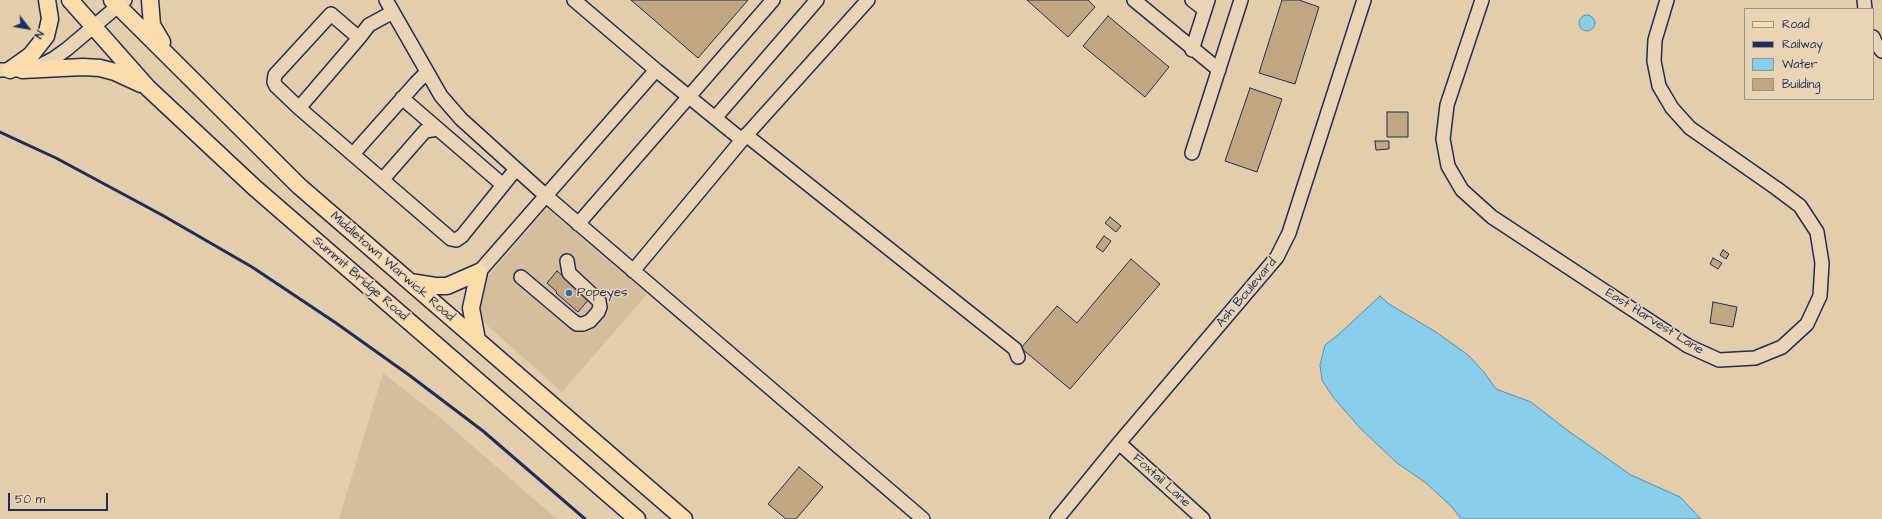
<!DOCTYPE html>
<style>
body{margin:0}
#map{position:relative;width:1882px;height:519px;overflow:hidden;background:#e4cdaa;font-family:"Architects Daughter",sans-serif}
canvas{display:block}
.legend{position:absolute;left:1744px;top:8px;width:130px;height:92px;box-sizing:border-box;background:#e9d5b3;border:1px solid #979391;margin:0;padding:5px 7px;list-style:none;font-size:12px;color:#1b2f5e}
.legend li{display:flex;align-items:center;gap:8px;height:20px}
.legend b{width:20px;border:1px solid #979391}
.north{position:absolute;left:8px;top:8px;width:40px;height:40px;-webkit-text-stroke:3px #e9d5b3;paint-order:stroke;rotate:121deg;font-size:11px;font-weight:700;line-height:16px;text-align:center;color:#1b2f5e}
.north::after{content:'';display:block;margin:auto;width:14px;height:18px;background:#1b2f5e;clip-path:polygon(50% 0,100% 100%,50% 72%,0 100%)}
.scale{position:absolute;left:8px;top:493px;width:100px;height:18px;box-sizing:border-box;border:2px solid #1b2f5e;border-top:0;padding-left:5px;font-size:12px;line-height:14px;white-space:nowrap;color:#1b2f5e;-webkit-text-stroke:3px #e9d5b3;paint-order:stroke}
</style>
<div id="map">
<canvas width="1882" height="519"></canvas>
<ul class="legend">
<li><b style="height:5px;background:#fddcac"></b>Road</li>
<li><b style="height:5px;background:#1b2f5e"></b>Railway</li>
<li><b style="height:11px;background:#88cdea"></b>Water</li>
<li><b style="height:11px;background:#c2a581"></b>Building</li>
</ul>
<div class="north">N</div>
<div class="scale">50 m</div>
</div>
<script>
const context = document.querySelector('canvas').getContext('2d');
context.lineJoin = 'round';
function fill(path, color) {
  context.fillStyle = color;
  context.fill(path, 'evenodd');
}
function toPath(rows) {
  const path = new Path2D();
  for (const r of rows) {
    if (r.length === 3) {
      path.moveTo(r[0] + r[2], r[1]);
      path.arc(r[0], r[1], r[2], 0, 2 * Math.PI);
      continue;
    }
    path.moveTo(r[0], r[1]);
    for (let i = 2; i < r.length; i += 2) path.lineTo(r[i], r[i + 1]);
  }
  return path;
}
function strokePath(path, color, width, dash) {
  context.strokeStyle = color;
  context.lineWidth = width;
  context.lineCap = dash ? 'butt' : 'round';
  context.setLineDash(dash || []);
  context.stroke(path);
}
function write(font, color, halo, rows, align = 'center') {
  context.font = font + ' "Architects Daughter",sans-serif';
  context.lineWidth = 3;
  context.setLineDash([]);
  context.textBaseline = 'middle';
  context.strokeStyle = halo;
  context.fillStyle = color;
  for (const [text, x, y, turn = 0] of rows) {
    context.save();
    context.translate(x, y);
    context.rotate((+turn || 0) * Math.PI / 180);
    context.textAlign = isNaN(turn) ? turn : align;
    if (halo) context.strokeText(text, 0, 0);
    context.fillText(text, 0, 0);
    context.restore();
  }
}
fill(toPath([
 [545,210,550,211,647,294,562,392,489,327,484,322,479,311,485,280],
 [383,373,439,417,557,519,339,519]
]), '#d6be9d');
const water = toPath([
 [1587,23,8],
 [1380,296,1389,304,1436,332,1468,355,1484,372,1496,389,1531,402,1567,430,1631,475,1680,497,1701,519,1461,519,1452,507,1426,483,1397,463,1360,428,1333,397,1322,380,1320,365,1325,345,1338,335,1380,296]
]);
fill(water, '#88cdea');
strokePath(water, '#5c8eb2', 1);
const building = toPath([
 [631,0,748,0,698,58,631,0],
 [1027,0,1088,0,1095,7,1068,37,1027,0],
 [1282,0,1299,0,1319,7,1295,84,1259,73,1282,0],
 [1108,16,1169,67,1145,97,1083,46,1108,16],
 [1250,88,1282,99,1257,172,1225,161,1250,88],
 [1387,112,1408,112,1408,137,1387,137,1387,112],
 [1375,141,1389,141,1389,149,1376,150,1375,141],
 [1110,217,1121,226,1116,232,1105,223,1110,217],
 [1104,236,1111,241,1103,252,1096,247,1104,236],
 [1723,250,1729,254,1726,259,1720,255,1723,250],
 [1713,258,1722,263,1718,269,1710,264,1713,258],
 [1131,259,1160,284,1070,389,1021,348,1057,306,1077,323,1131,259],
 [557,271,564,277,565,275,589,299,578,312,556,293,557,292,547,283,557,271],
 [1713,302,1737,307,1733,327,1710,323,1713,302],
 [799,467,823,487,796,519,786,519,768,504,799,467]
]);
fill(building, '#c2a581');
strokePath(building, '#1b2f5e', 1);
const minor = toPath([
 [386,0,441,96,461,119,545,195,923,519],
 [1134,0,1219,70],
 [1192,0,1205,10],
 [1482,0,1447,105,1443,139,1448,166,1462,190,1492,217,1688,346,1719,360,1755,358,1782,347,1807,324,1820,296,1822,263,1817,232,1800,206,1776,188,1690,128,1672,108,1659,86,1654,61,1655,40,1667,0],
 [1864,0,1865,9],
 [1873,37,1875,42,1882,51],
 [359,38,331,14,275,75,274,82,276,86,299,108,359,38,369,25,393,12],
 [1192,50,1208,0],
 [0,70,22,70,39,66,53,59,67,49,125,0],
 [402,98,503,185],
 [299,108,451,239,456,240,462,236,516,169],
 [715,118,817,0],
 [746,135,1015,349,1018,357],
 [742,140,868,0],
 [1192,153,1241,0],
 [353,154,416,83,427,72],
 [383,179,425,131,438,129],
 [578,224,773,0],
 [633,271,742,140,656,70],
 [479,272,656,70,574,0],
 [521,277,573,321,577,324,583,324,590,321,598,312,600,307,599,301,569,273,567,261],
 [1119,443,1203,519],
 [1057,519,1119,443,1277,257,1289,233,1364,0]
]);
const major = toPath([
 [70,0,148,88,255,188,637,519],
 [112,0,299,186,684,519],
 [150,0,152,25,162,42],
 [10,70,31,55,46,36,50,19,47,0],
 [22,70,83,67,100,68,115,72,141,84],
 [410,282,435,286,447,286,479,272],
 [477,340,471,308,479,272]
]);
strokePath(minor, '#1b2f5e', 16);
strokePath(major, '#1b2f5e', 19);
strokePath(minor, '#e9d5b3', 13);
strokePath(major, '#fddcac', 16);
strokePath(toPath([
 [0,132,56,158,162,215,252,267,336,323,409,375,483,431,585,519]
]), '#1b2f5e', 3);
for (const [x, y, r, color] of [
 [569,293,4,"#1f6fb2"]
]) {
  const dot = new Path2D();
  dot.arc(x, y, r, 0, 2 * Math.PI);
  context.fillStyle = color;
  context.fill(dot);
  strokePath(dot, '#e9d5b3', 1.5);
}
write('13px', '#1b2f5e', '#e9d5b3', [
 ["Middletown Warwick Road",392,267,41],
 ["Summit Bridge Road",360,279,41],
 ["Ash Boulevard",1247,293,-50],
 ["East Harvest Lane",1654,322,32],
 ["Foxtail Lane",1161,481,42]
]);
write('13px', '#1b2f5e', '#e9d5b3', [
 ["Popeyes",577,293]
], 'left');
</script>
